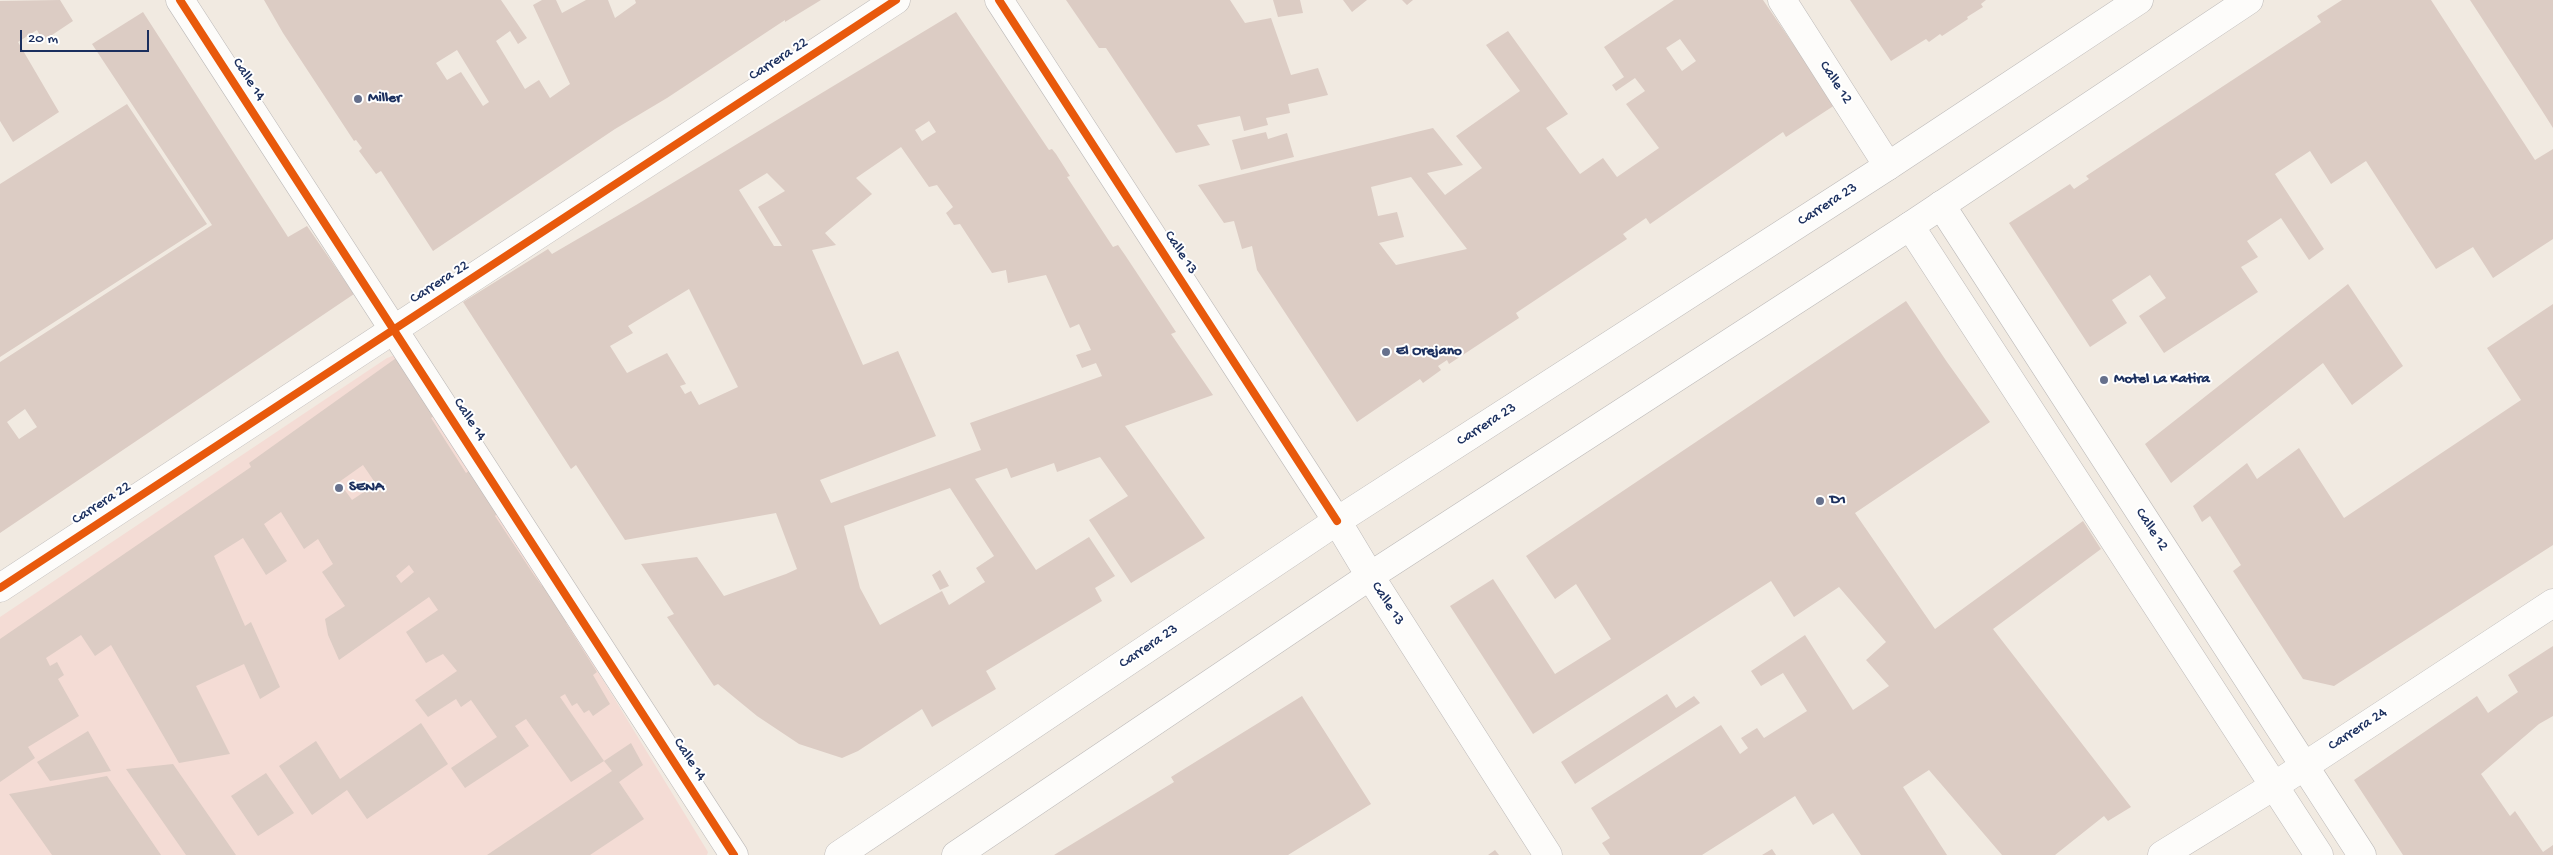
<!DOCTYPE html>
<style>
body{margin:0}
#map{position:relative;width:2553px;height:855px;overflow:hidden;background:#f1eae1;font-family:"Gochi Hand",sans-serif}
canvas{display:block}
.scale{position:absolute;left:20px;top:30px;width:129px;height:22px;box-sizing:border-box;border:2px solid #1b2f5e;border-top:0;padding-left:6px;font-size:15px;line-height:18px;white-space:nowrap;color:#1b2f5e;-webkit-text-stroke:4px #fff;paint-order:stroke}
</style>
<div id="map">
<canvas width="2553" height="855"></canvas>
<div class="scale">20 m</div>
</div>
<script>
const context = document.querySelector('canvas').getContext('2d');
context.lineJoin = 'round';
function fill(path, color) {
  context.fillStyle = color;
  context.fill(path, 'evenodd');
}
function toPath(rows) {
  const path = new Path2D();
  for (const r of rows) {
    path.moveTo(r[0], r[1]);
    for (let i = 2; i < r.length; i += 2) path.lineTo(r[i], r[i + 1]);
  }
  return path;
}
function strokePath(path, color, width, dash) {
  context.strokeStyle = color;
  context.lineWidth = width;
  context.lineCap = dash ? 'butt' : 'round';
  context.setLineDash(dash || []);
  context.stroke(path);
}
function write(font, color, halo, rows, align = 'center') {
  context.font = font + ' "Gochi Hand",sans-serif';
  context.lineWidth = 4;
  context.setLineDash([]);
  context.textBaseline = 'middle';
  context.strokeStyle = halo;
  context.fillStyle = color;
  for (const [text, x, y, turn = 0] of rows) {
    context.save();
    context.translate(x, y);
    context.rotate((+turn || 0) * Math.PI / 180);
    context.textAlign = isNaN(turn) ? turn : align;
    if (halo) context.strokeText(text, 0, 0);
    context.fillText(text, 0, 0);
    context.restore();
  }
}
fill(toPath([
 [403,352,708,852,707,855,0,855,0,617,387,358]
]), '#f4dcd5');
fill(toPath([
 [60,0,73,21,43,41,37,30,18,42,59,112,13,142,0,121,0,1],
 [264,0,501,0,527,38,518,44,510,31,496,41,525,89,539,80,550,98,570,84,533,5,542,0,556,0,562,13,586,0,608,0,615,18,636,3,635,0,821,0,785,22,785,20,667,98,615,129,433,251,381,171,376,174,359,151,362,148,356,140,354,141,283,33],
 [457,50,489,102,483,106,461,72,447,80,436,63],
 [1066,0,1230,0,1245,23,1271,18,1291,75,1318,68,1328,95,1288,104,1290,113,1266,118,1268,125,1244,131,1240,116,1197,125,1210,145,1176,153,1106,48,1099,48],
 [1273,0,1300,0,1303,13,1278,17],
 [1343,0,1367,0,1352,12],
 [1402,0,1413,0,1407,5],
 [1674,0,1763,0,1835,105,1786,137,1783,132,1650,224,1646,218,1623,234,1627,239,1516,313,1519,318,1449,364,1447,360,1438,366,1441,370,1423,383,1420,379,1357,422,1257,270,1252,246,1242,249,1234,221,1224,223,1198,185,1433,128,1463,165,1427,173,1445,195,1482,168,1456,136,1520,91,1486,45,1508,31,1568,114,1546,128,1580,174,1603,158,1617,177,1659,148,1626,104,1645,91,1635,78,1616,91,1612,85,1624,77,1604,47],
 [1680,39,1696,61,1682,71,1666,48],
 [1411,177,1467,249,1396,265,1379,243,1404,237,1397,212,1378,216,1371,187],
 [1850,0,1986,0,1981,4,1983,7,1967,17,1968,19,1942,36,1940,34,1929,42,1926,39,1891,61],
 [2342,0,2431,0,2535,160,2553,149,2553,239,2493,278,2473,247,2436,269,2366,161,2331,184,2310,151,2275,174,2324,249,2309,260,2281,218,2247,241,2258,257,2241,267,2258,292,2164,353,2139,316,2166,298,2150,275,2112,300,2127,323,2090,347,2009,223,2070,184,2074,189,2089,179,2086,176,2321,22,2317,16],
 [2470,0,2553,0,2553,128,2541,109],
 [143,12,288,237,307,226,354,294,0,533,0,362,212,225,92,44],
 [25,409,37,427,19,439,7,422],
 [956,12,1049,150,1052,149,1056,154,1070,176,1067,177,1113,247,1118,245,1125,255,1176,332,1171,334,1213,395,1125,426,1205,538,1131,583,1089,520,1128,496,1100,457,1057,472,1054,463,1011,478,1007,468,975,479,1036,570,1089,537,1115,576,1095,588,1102,601,986,671,996,689,932,727,922,709,858,751,842,758,799,744,757,716,718,684,714,686,667,617,674,614,641,564,697,557,724,596,786,574,797,569,776,513,625,540,576,465,571,469,463,302,548,249,552,254,636,205],
 [929,121,936,132,922,141,915,130],
 [901,147,929,187,937,185,953,207,946,213,954,225,960,224,992,273,1006,270,1008,283,1046,275,1070,328,1079,324,1091,350,1076,355,1082,368,1096,363,1102,376,970,423,981,450,831,503,820,480,936,436,898,351,863,365,812,250,836,245,825,233,872,194,856,178],
 [767,173,785,191,758,207,782,246,774,246,739,190],
 [689,289,738,387,699,405,691,391,685,394,680,386,686,384,667,353,627,373,610,346,633,333,628,326],
 [950,488,994,556,976,568,985,582,949,605,942,591,880,625,860,588,844,526],
 [127,104,207,224,0,357,0,184],
 [1266,132,1268,139,1287,133,1294,157,1241,170,1232,140],
 [2348,284,2403,366,2352,405,2323,363,2171,483,2145,444],
 [1906,301,1947,362,1990,422,1855,513,1935,629,2083,521,2101,549,1993,629,2131,807,2108,821,2104,816,2055,855,2002,855,1929,770,1903,787,1947,855,1861,855,1833,813,1813,825,1795,796,1702,855,1610,855,1602,843,1610,838,1591,808,1721,725,1740,754,1748,748,1741,738,1757,728,1764,738,1807,711,1783,673,1761,686,1751,671,1805,635,1853,710,1889,686,1866,660,1886,642,1839,587,1794,617,1771,581,1533,734,1450,606,1493,579,1555,674,1611,639,1576,584,1555,599,1526,556],
 [2553,304,2553,545,2334,686,2303,679,2233,571,2241,565,2210,516,2202,522,2193,506,2247,463,2257,479,2299,448,2344,518,2521,400,2487,348],
 [399,356,435,415,431,418,466,473,470,470,499,512,495,516,534,575,542,586,547,583,571,620,566,623,597,672,593,675,610,704,593,716,589,710,584,713,577,703,572,706,565,694,560,697,604,761,631,743,643,765,619,782,644,819,590,855,487,855,612,771,604,761,571,782,526,719,515,726,529,746,465,788,451,768,497,737,471,700,461,707,456,699,428,717,415,700,457,671,443,654,426,663,406,632,438,610,429,597,339,660,328,635,325,619,345,606,322,572,333,564,318,539,304,549,281,512,264,524,287,561,266,575,243,538,214,556,245,626,251,622,280,687,260,699,244,664,196,686,230,754,179,763,111,645,95,656,81,635,46,658,50,666,57,662,64,675,58,679,79,716,28,747,35,758,0,782,0,639,251,467,249,463],
 [363,465,376,484,352,500,339,482],
 [409,565,414,572,401,583,396,576],
 [940,570,949,586,940,590,932,575],
 [2553,646,2553,716,2539,724,2481,774,2510,816,2515,811,2543,852,2553,845,2553,855,2403,855,2354,780,2477,696,2488,713,2518,692,2508,675],
 [1667,694,1676,708,1694,696,1700,703,1575,784,1561,762],
 [1302,696,1371,804,1288,855,1054,855,1174,782,1171,777],
 [421,723,448,764,367,819,347,790,312,815,279,766,316,741,340,779],
 [88,731,111,771,50,781,37,762],
 [173,764,236,855,186,855,126,769],
 [266,773,294,813,258,836,231,796],
 [107,776,161,855,52,855,9,794],
 [1772,849,1776,855,1762,855],
 [1495,850,1499,855,1488,855]
]), '#dcccc4');
const minor = toPath([
 [1782,0,1888,166],
 [0,588,896,0],
 [2162,855,2274,786,2553,603]
]);
const tertiary = toPath([
 [180,0,734,855],
 [999,0,1337,521,1370,576,1548,855],
 [1941,205,2362,855],
 [1910,226,2319,855]
]);
const primary = toPath([
 [839,855,1337,521,1888,166,2139,0],
 [956,855,1370,576,1910,226,2249,0]
]);
strokePath(minor, '#bcb9b8', 29);
strokePath(tertiary, '#bcb9b8', 29);
strokePath(primary, '#bcb9b8', 29);
strokePath(minor, '#fdfcfa', 28);
strokePath(tertiary, '#fdfcfa', 28);
strokePath(primary, '#fdfcfa', 28);
strokePath(toPath([
 [180,0,734,855],
 [999,0,1337,521],
 [0,588,896,0]
]), '#e8590c', 8);
for (const [x, y, r, color] of [
 [358,99,5,"#66708c"],
 [1386,352,5,"#66708c"],
 [2104,380,5,"#66708c"],
 [339,488,5,"#66708c"],
 [1820,501,5,"#66708c"]
]) {
  const dot = new Path2D();
  dot.arc(x, y, r, 0, 2 * Math.PI);
  context.fillStyle = color;
  context.fill(dot);
  strokePath(dot, '#fff', 2);
}
write('15px', '#1b2f5e', '#fff', [
 ["Carrera 22",779,60,-33],
 ["Calle 14",248,80,57],
 ["Calle 12",1835,83,57],
 ["Carrera 23",1828,205,-33],
 ["Calle 13",1180,253,57],
 ["Carrera 22",440,283,-33],
 ["Calle 14",469,420,57],
 ["Carrera 23",1487,425,-33],
 ["Carrera 22",102,504,-33],
 ["Calle 12",2151,530,57],
 ["Calle 13",1387,604,57],
 ["Carrera 23",1149,647,-34],
 ["Carrera 24",2358,730,-33],
 ["Calle 14",689,760,57]
]);
write('bold 15px', '#1b2f5e', '#fff', [
 ["Miller",368,99],
 ["El Orejano",1396,352],
 ["Motel La Katira",2114,380],
 ["SENA",349,488],
 ["D1",1830,501]
], 'left');
</script>
